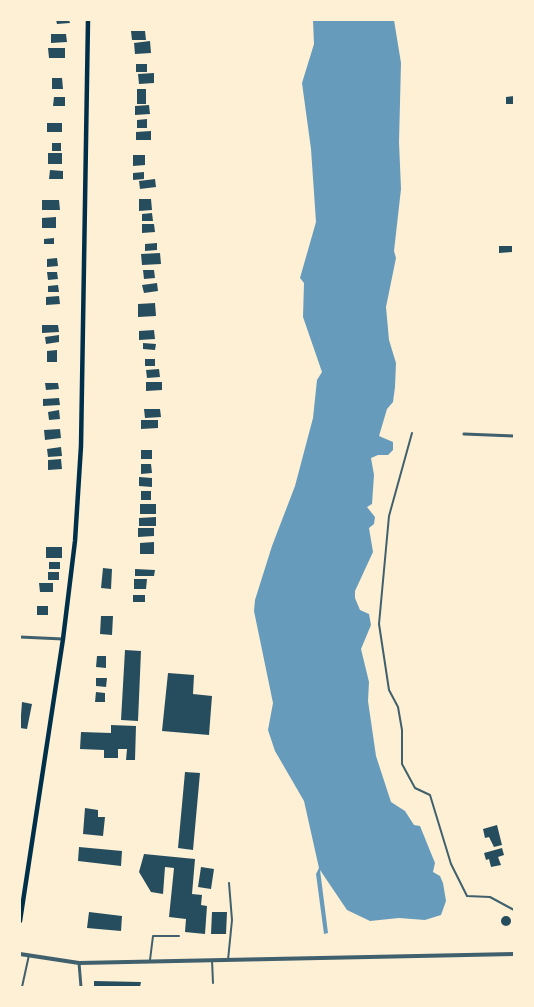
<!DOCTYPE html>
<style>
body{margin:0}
#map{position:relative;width:534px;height:1007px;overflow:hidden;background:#fdf0d5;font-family:Bitter,serif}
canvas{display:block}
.frame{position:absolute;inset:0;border:21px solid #fdf0d5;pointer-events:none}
</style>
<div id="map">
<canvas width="534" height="1007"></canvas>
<div class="frame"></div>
</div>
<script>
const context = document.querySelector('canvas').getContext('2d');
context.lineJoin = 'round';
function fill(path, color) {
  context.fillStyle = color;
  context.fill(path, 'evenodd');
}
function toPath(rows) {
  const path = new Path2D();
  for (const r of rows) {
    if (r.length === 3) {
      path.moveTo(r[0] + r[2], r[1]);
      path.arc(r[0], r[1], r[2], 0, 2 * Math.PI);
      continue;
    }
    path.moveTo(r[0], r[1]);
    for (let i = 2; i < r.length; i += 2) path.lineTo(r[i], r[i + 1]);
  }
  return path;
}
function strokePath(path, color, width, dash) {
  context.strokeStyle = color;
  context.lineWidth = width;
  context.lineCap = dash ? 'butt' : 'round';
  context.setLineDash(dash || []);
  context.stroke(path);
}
fill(toPath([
 [313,20,394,20,401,63,399,142,401,189,394,251,396,258,386,307,389,340,396,363,395,387,393,402,387,409,379,436,393,442,393,450,388,455,378,455,371,458,374,475,372,504,367,507,375,517,374,524,369,528,373,552,355,591,355,598,360,610,369,614,371,625,361,649,369,682,368,701,376,756,391,802,405,811,414,825,420,826,435,863,433,872,440,876,443,883,446,901,441,915,425,920,399,918,370,921,347,910,320,870,328,933,324,934,316,874,319,868,304,801,275,751,268,730,273,703,254,611,255,600,272,546,295,486,313,418,317,380,322,372,303,317,304,283,300,278,316,222,311,149,302,83,314,44]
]), '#669bbc');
fill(toPath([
 [56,20,69,20,70,23,57,24],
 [131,31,145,31,146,40,132,40],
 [51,34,66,34,67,42,51,43],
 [150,41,151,53,135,54,134,43],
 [48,48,65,48,65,58,49,58],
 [136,64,147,64,147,72,136,72],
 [154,73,154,83,139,84,138,74],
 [52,78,62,78,63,89,52,89],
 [137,89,146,89,146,104,137,104],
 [514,96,514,104,506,104,506,97],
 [54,97,65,97,65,106,53,106],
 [149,105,150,114,135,115,135,106],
 [147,119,147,128,137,128,137,120],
 [47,123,62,123,62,132,47,132],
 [151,131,151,140,136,140,136,132],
 [52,143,61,143,61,151,52,151],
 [48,153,62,153,62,164,48,164],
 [133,155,145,155,145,165,133,166],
 [50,170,63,171,63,179,49,179],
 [144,172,144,179,133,180,133,173],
 [155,179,156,187,140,189,139,181],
 [139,199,151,199,152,210,139,211],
 [42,200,59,200,60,210,42,210],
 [152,213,153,221,142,221,142,214],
 [56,217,56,228,42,228,42,218],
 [142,224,154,224,155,232,142,233],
 [54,238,54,244,44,244,44,239],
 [157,243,157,250,145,251,145,244],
 [499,246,512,246,512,252,499,253],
 [160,253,161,264,142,265,141,254],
 [57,258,58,266,47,267,47,259],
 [143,270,154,270,155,278,144,279],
 [47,272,57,272,58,279,48,280],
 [157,283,158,291,144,293,142,285],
 [58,285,59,292,48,292,48,286],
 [59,296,60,304,46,305,46,297],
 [155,303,156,316,138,317,138,304],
 [42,325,58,325,59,332,42,333],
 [154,330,155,339,139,340,139,331],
 [59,335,59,342,46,344,45,337],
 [143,343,156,344,155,350,143,349],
 [57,350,57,362,47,362,47,351],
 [145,359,155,359,155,366,145,366],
 [159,369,160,377,147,378,146,370],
 [146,382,162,382,162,390,146,391],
 [45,383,58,383,59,389,46,390],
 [59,398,60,405,43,406,43,399],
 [144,409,160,409,161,417,145,418],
 [59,410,60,419,49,420,48,412],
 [141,420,158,420,158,428,141,429],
 [60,429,61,438,45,440,44,430],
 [61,447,62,456,48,457,47,449],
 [141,450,152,450,152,459,141,459],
 [61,459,62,469,48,470,48,460],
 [141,464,151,464,152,473,141,474],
 [139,477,152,478,152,487,139,486],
 [141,491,151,491,151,500,141,500],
 [140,504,156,504,156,514,140,514],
 [156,517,156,526,139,526,139,518],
 [138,528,154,528,154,536,138,537],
 [154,542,154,554,140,554,140,543],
 [46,547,62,547,62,558,46,558],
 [49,562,60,562,60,569,49,569],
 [103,568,112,569,111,589,101,588],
 [135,569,155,570,154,576,135,576],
 [48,572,59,572,59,580,48,580],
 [134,579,147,579,146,589,134,589],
 [39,583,53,583,53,592,40,592],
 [133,595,145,595,145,602,133,602],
 [37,606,48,606,48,615,37,615],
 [101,616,113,616,112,635,100,634],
 [125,650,141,651,138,721,121,720],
 [97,656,106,656,106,668,96,667],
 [168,673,194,675,193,694,212,696,209,735,162,731],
 [96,678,107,678,106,687,96,686],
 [96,692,105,693,105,702,95,702],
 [22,702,32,704,27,729,20,728],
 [111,725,136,726,135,760,126,760,127,749,118,749,118,758,104,758,104,750,80,749,81,732,111,733],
 [185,772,200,773,193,850,178,848],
 [85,808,98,810,98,817,105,817,103,836,83,834],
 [497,825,502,845,494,847,489,837,485,838,483,829],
 [79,847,122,851,121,866,78,861],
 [502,848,504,855,498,857,501,865,491,867,489,859,486,860,484,853],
 [144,854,195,859,192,894,202,895,201,905,207,906,205,934,185,932,186,919,169,917,174,868,165,867,163,894,151,892,139,872],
 [201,867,214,869,211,889,198,887],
 [89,912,122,916,121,931,87,928],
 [212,912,227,912,226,934,211,934],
 [506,921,5],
 [94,981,141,982,140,987,94,987]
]), '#264d5e');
strokePath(toPath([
 [412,433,389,516,379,624,389,690,398,707,402,730,402,764,415,788,430,795,451,864,467,896,490,897,514,910],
 [150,960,153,936,179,936],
 [212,960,213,983],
 [228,960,232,920,229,883],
 [22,987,29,955]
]), '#3f606c', 2);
strokePath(toPath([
 [464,434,514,436],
 [20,637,63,639],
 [79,963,81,987]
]), '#3f606c', 3);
strokePath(toPath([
 [20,954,79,963,514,954]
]), '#3f606c', 4);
strokePath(toPath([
 [20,921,63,639,75,541,81,446,88,20]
]), '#003049', 4.5);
</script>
